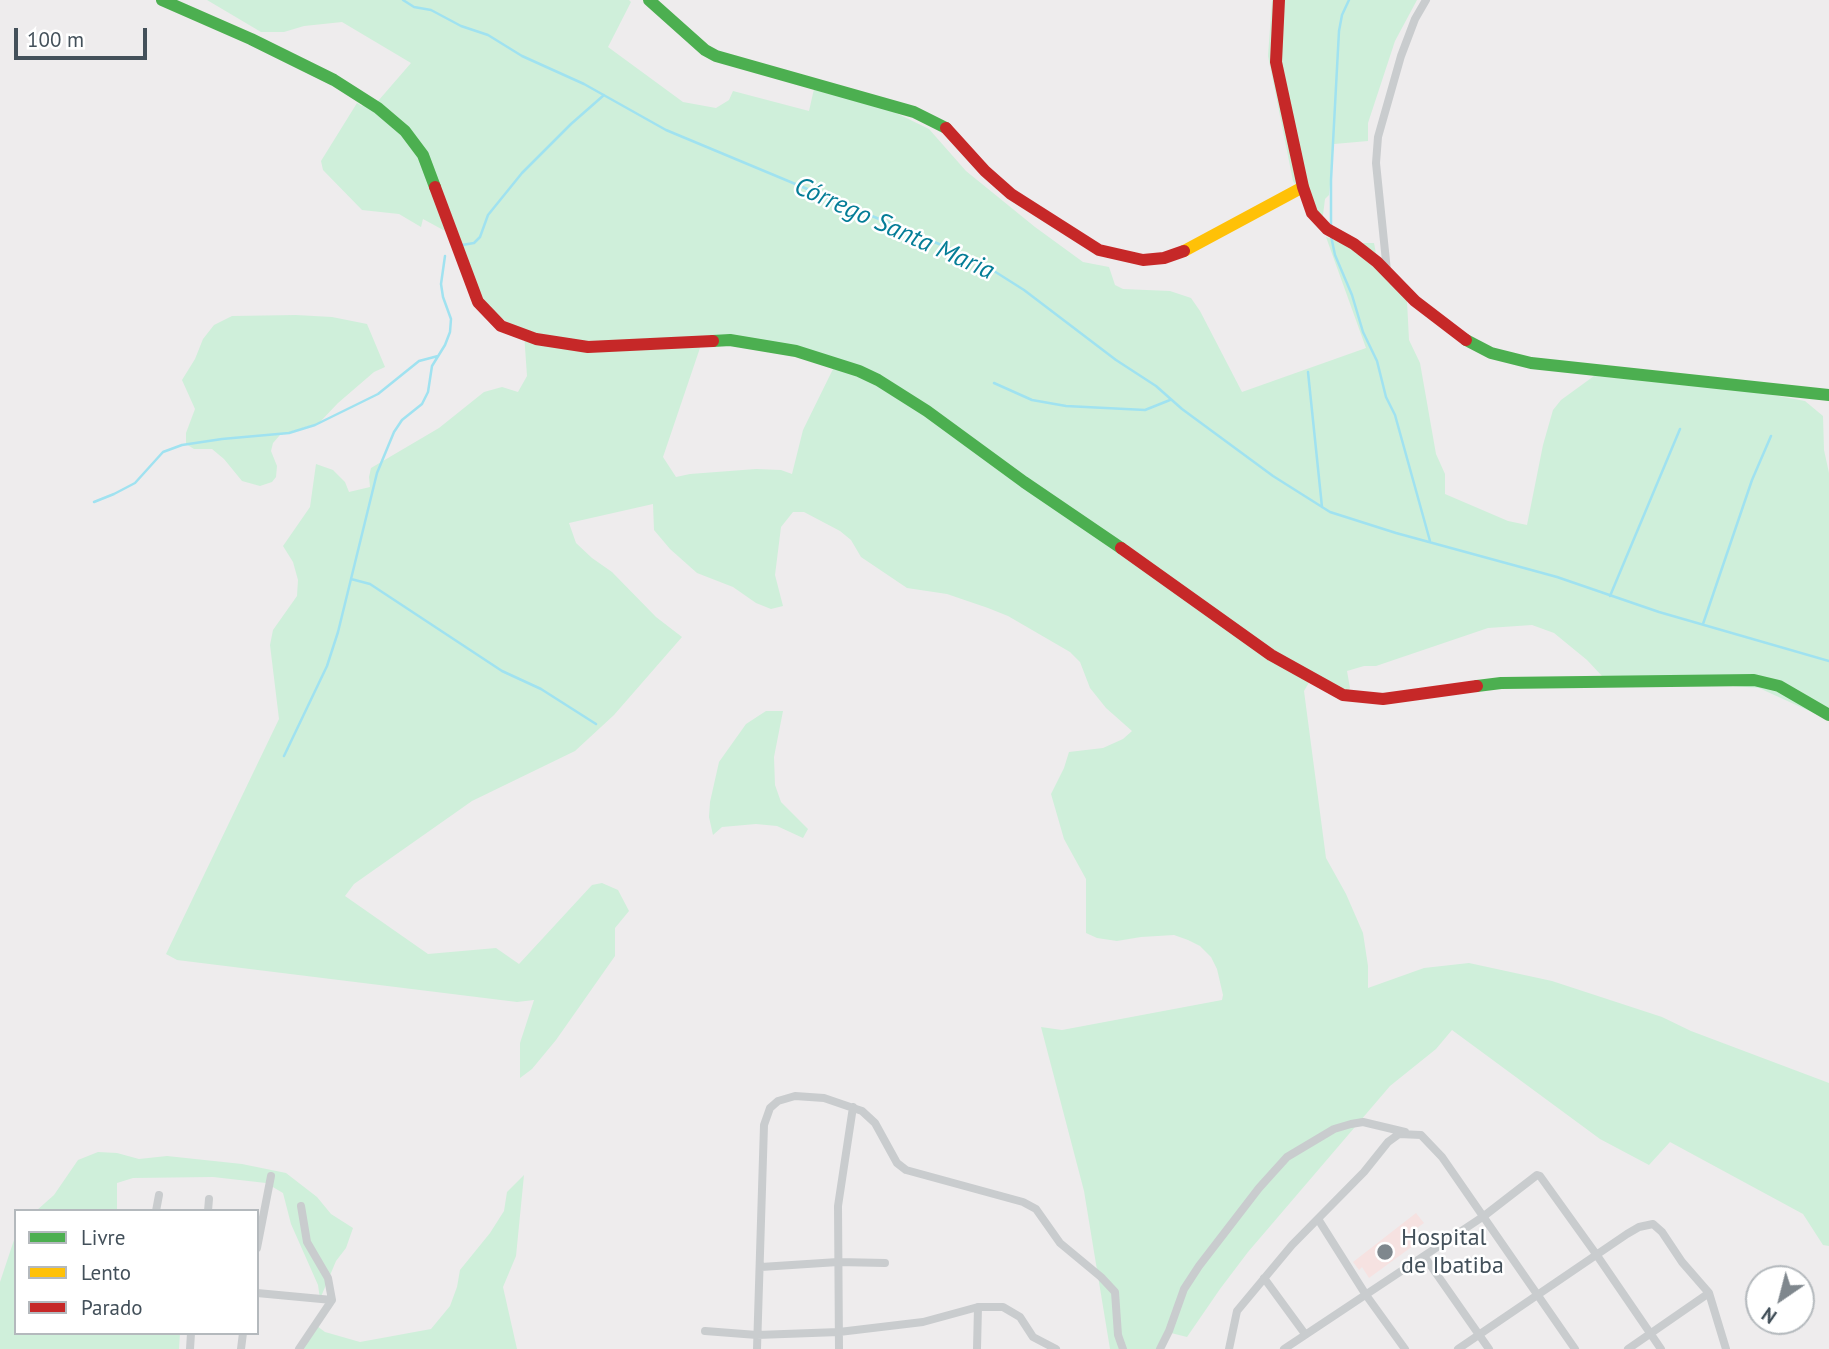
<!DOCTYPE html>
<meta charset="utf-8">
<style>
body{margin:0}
#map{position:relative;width:1829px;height:1349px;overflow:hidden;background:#eeeced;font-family:"PT Sans",sans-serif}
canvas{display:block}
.legend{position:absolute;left:14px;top:1209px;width:245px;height:126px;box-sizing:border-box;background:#fff;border:2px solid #b4b9bd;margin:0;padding:9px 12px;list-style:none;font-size:21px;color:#43505a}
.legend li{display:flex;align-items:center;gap:14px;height:35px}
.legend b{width:35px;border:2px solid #b4b9bd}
.north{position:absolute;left:1745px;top:1265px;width:70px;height:70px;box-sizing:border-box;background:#fff;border:2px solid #b4b9bd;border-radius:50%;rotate:215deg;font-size:19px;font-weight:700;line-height:28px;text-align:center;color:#43505a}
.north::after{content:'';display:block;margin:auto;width:24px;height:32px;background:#7f878d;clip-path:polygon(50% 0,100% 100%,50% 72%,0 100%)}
.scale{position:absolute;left:14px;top:28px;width:133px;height:32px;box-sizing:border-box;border:4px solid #43505a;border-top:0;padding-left:9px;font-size:21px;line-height:24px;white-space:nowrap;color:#43505a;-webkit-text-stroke:5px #fff;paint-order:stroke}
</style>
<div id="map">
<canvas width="1829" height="1349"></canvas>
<ul class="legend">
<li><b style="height:9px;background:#4caf50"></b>Livre</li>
<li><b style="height:9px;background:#ffc107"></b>Lento</li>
<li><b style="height:9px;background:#c62828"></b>Parado</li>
</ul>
<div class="north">N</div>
<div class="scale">100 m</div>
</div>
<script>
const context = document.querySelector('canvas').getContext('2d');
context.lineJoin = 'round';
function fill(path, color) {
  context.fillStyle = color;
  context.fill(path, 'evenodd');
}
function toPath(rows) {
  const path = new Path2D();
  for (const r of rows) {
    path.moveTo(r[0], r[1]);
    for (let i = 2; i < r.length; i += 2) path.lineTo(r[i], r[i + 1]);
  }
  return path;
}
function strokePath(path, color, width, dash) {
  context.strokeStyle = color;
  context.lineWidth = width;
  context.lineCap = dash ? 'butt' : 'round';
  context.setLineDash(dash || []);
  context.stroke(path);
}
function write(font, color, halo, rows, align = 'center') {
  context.font = font + ' "PT Sans",sans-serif';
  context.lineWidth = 5;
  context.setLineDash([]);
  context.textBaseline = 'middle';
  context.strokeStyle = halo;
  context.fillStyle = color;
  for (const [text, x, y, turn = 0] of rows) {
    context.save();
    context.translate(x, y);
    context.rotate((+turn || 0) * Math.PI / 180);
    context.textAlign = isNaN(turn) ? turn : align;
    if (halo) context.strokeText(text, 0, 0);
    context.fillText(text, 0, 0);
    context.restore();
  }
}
fill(toPath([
 [1416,1213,1424,1223,1410,1233,1417,1243,1369,1278,1362,1267,1359,1270,1353,1262]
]), '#f6e2e1');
fill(toPath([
 [207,0,629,0,631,2,608,47,683,102,716,108,729,100,733,91,809,111,814,89,892,111,929,129,966,171,1035,227,1083,262,1109,267,1115,285,1123,289,1170,291,1191,298,1200,311,1242,392,1366,348,1326,237,1345,243,1374,243,1378,264,1407,301,1409,340,1420,363,1436,454,1445,474,1445,494,1508,521,1527,525,1543,445,1553,410,1561,400,1594,376,1736,388,1805,401,1823,416,1824,450,1829,473,1829,720,1759,688,1602,676,1587,660,1554,633,1532,625,1488,628,1376,666,1364,666,1347,671,1350,688,1347,693,1311,679,1304,691,1326,858,1346,894,1363,933,1368,966,1368,988,1424,968,1469,963,1552,981,1662,1017,1691,1031,1829,1083,1829,1246,1823,1245,1803,1214,1670,1142,1649,1165,1600,1139,1452,1030,1436,1049,1390,1086,1248,1252,1220,1289,1187,1337,1171,1333,1158,1349,1110,1349,1084,1191,1041,1027,1062,1030,1222,1000,1223,995,1217,969,1211,957,1200,946,1188,940,1174,935,1141,937,1117,941,1097,938,1086,933,1086,879,1064,839,1051,794,1064,768,1069,752,1103,748,1123,739,1132,731,1106,708,1090,688,1080,662,1070,652,1008,616,988,608,947,594,907,588,861,557,851,540,840,531,804,512,793,512,781,527,775,575,783,606,771,609,756,603,733,587,697,573,670,549,654,530,653,504,569,523,576,543,592,558,612,572,656,617,682,637,614,715,575,751,472,801,354,884,345,896,428,954,496,948,519,964,592,885,602,883,618,890,629,911,615,928,615,956,556,1040,532,1069,520,1078,520,1043,534,1000,517,1002,177,960,166,954,279,719,270,645,273,630,297,596,298,580,293,562,283,546,310,507,316,464,333,470,345,482,349,492,370,487,369,477,371,468,439,428,484,392,502,387,518,392,527,376,524,333,485,307,456,237,423,219,421,227,399,214,362,210,323,170,321,161,357,103,362,106,364,103,372,108,411,63,342,22,304,26,284,32,261,32],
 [702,342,806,356,834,367,803,430,792,474,781,470,756,469,690,474,676,477,663,457],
 [1272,0,1417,0,1395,41,1368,123,1368,141,1334,144,1329,195,1325,199,1323,215,1317,219,1293,181,1268,56],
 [296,315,332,317,367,324,385,367,374,372,338,403,319,423,280,435,273,443,271,451,277,466,276,477,272,482,260,486,242,481,224,459,212,449,194,449,186,444,186,433,195,409,182,380,195,359,203,339,214,325,232,316],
 [766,711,783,711,774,757,775,785,781,802,808,829,803,838,777,826,756,824,722,827,713,835,709,817,710,802,719,762,746,724],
 [98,1152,117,1153,139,1159,167,1156,242,1164,286,1173,317,1197,331,1214,353,1228,346,1248,336,1261,320,1299,318,1285,291,1224,283,1193,266,1183,213,1177,133,1178,117,1183,117,1211,36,1211,54,1195,78,1160],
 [524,1175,516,1256,503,1287,517,1349,297,1349,313,1323,325,1332,360,1342,431,1329,450,1306,457,1287,460,1270,490,1233,504,1211,507,1192],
 [16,1234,16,1333,180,1333,179,1349,0,1349,0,1282]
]), '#cfefda');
strokePath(toPath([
 [403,0,414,7,431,10,461,26,488,35,522,56,584,84,666,130,975,259,1024,290,1116,360,1156,386,1182,409,1273,476,1330,512,1396,533,1557,577,1659,612,1829,661],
 [1331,225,1331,180,1339,31,1342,15,1349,0],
 [1331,236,1335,255,1352,295,1363,332,1377,361,1386,397,1395,415,1430,541],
 [462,245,474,243,480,237,488,215,522,173,571,124,604,95],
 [1308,372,1322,507],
 [994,383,1032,400,1066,406,1145,410,1170,400],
 [94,502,114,494,135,483,163,452,182,445,222,439,289,433,315,425,378,394,419,361,438,356],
 [351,579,370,584,502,671,541,689,596,724],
 [1610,596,1680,429],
 [1703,624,1752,480,1771,436],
 [284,756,327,666,338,632,377,473,394,432,402,420,422,404,428,392,432,366,445,345,450,332,451,319,443,297,441,284,445,256]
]), '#a0e2f0', 2.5);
strokePath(toPath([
 [1387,271,1376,163,1378,137,1401,56,1415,19,1426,0],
 [156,1211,159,1195],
 [208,1211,209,1199],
 [1318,1219,1366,1295,1405,1349],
 [257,1248,271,1176],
 [1424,1256,1489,1349],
 [761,1267,838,1262,885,1263],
 [1264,1278,1305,1334],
 [257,1293,332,1300],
 [705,1331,757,1335,839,1332,923,1322,978,1307,1003,1307,1020,1317,1033,1337,1056,1349],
 [190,1349,191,1333],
 [241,1349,243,1333],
 [299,1349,332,1300,328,1278,307,1242,301,1206],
 [757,1349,764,1125,770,1108,778,1101,795,1096,824,1098,862,1111,875,1123,897,1163,906,1170,1023,1202,1036,1209,1060,1243,1101,1277,1115,1292,1118,1335,1123,1349],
 [839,1349,838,1206,853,1107],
 [977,1349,978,1307],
 [1160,1349,1169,1331,1184,1289,1199,1266,1259,1188,1287,1157,1334,1129,1351,1124,1363,1122,1405,1132],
 [1229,1349,1237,1311,1292,1245,1364,1172,1388,1142,1399,1134,1421,1135,1442,1157,1575,1349],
 [1284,1349,1484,1216,1537,1175,1540,1176,1596,1254,1661,1349],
 [1458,1349,1627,1234,1639,1227,1653,1224,1662,1232,1682,1262,1709,1293,1726,1349],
 [1628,1349,1709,1293]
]), '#c9ccce', 8);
strokePath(toPath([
 [162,0,251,39,334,80,378,108,405,131,423,155,435,187],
 [649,0,705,50,716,56,914,112,946,128],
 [1466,340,1491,353,1531,363,1829,395],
 [713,341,730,340,796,351,859,371,878,380,927,411,1024,482,1121,548],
 [1477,686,1501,683,1754,680,1779,686,1829,715]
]), '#4caf50', 12);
strokePath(toPath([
 [1184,251,1303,187]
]), '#ffc107', 12);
strokePath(toPath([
 [1279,0,1276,62,1303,187,1312,213,1327,229,1354,244,1377,262,1415,301,1466,340],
 [946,128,985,171,1011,194,1099,250,1143,260,1164,258,1184,251],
 [435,187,478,302,501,326,536,339,588,347,713,341],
 [1121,548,1271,655,1343,695,1383,699,1477,686]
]), '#c62828', 12);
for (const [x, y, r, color] of [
 [1385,1252,9,"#7f878d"]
]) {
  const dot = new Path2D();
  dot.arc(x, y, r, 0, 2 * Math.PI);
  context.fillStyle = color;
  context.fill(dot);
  strokePath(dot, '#fff', 2.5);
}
write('24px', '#43505a', '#fff', [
 ["Hospital",1401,1238],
 ["de Ibatiba",1401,1266]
], 'left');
write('italic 26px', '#047d97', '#fff', [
 ["Córrego Santa Maria",894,229,24]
]);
</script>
